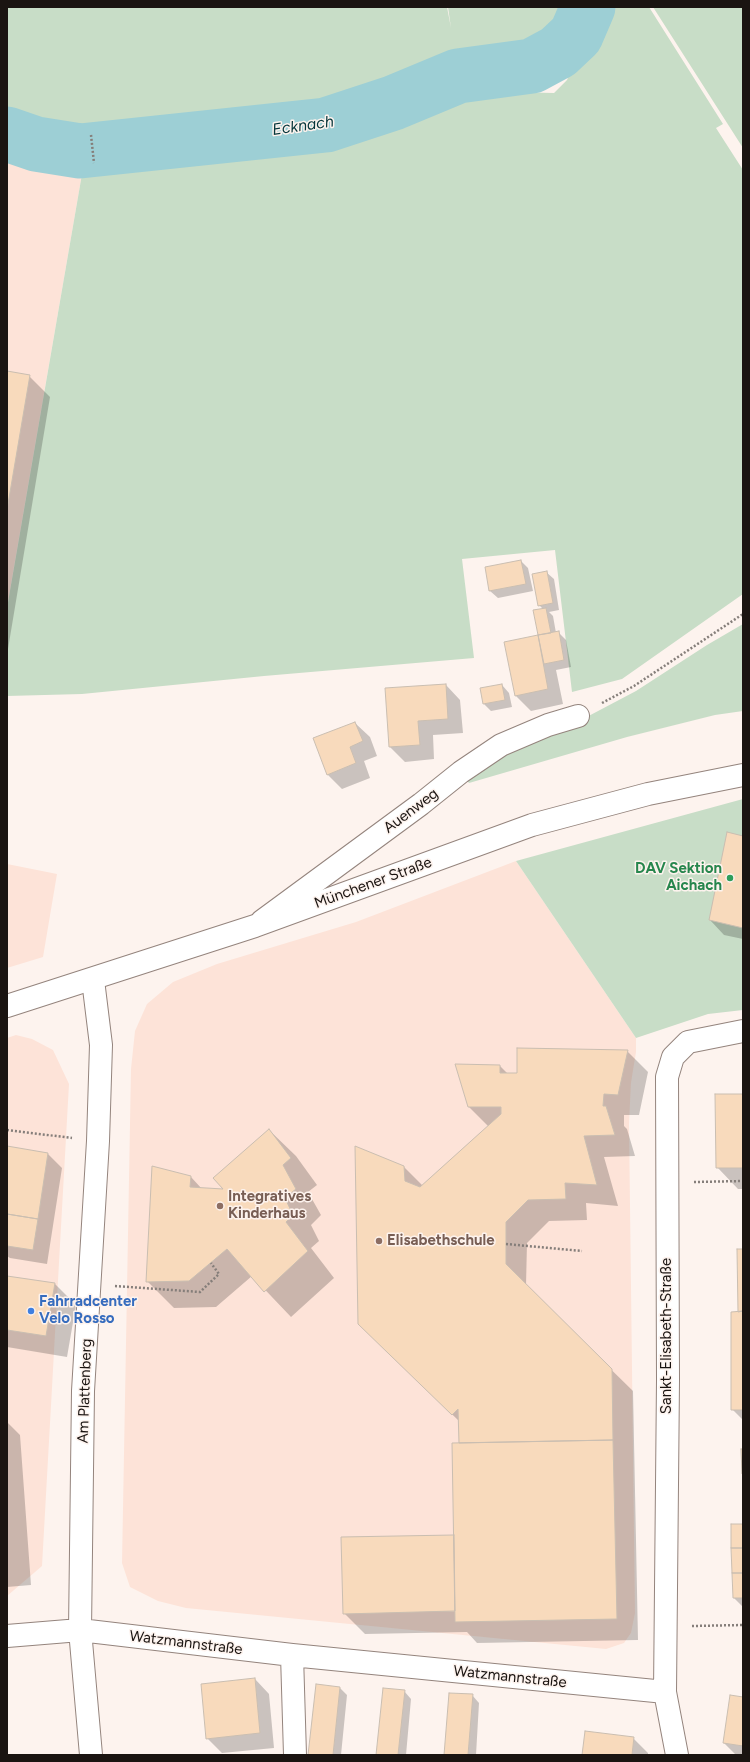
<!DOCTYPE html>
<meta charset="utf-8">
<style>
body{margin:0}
#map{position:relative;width:750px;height:1762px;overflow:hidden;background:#fdf3ee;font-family:Figtree,sans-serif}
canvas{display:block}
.frame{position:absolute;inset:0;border:8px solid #1a1411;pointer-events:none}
</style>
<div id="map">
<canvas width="750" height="1762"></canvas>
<div class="frame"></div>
</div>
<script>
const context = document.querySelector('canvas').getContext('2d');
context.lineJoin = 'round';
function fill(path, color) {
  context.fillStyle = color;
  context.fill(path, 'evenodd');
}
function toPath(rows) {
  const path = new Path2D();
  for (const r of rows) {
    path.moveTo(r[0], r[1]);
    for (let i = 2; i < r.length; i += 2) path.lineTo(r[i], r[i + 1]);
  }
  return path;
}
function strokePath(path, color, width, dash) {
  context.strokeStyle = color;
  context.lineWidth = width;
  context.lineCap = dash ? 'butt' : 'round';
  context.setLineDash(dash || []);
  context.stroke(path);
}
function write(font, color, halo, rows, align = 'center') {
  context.font = font + ' Figtree,sans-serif';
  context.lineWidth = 3;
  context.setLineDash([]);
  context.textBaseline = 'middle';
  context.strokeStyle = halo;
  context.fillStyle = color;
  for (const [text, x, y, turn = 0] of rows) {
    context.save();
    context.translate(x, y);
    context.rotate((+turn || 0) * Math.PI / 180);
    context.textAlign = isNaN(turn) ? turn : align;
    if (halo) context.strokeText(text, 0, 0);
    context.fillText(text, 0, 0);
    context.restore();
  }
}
fill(toPath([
 [7,152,82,174,7,607],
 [516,861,636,1038,636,1052,631,1083,629,1124,635,1613,631,1633,624,1643,606,1649,186,1608,158,1601,130,1587,122,1563,131,1069,135,1031,147,1004,173,982,217,964,356,922],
 [7,864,57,874,43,957,7,968],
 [16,1035,32,1039,53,1050,69,1084,42,1566,7,1596,7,1038]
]), '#fde3d8');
fill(toPath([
 [7,7,447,7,451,28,448,7,576,7,567,28,533,50,459,61,456,53,384,91,308,112,241,122,80,140,33,131,7,121],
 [600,7,649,7,723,124,716,128,743,170,743,594,622,679,572,692,555,550,462,559,474,658,264,676,82,694,7,696,7,608,82,174,250,149,332,140,402,117,464,91,554,93,567,80,584,39],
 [653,7,743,7,743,148],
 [743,624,743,711,715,715,627,737,469,783,466,779,508,752,581,720,636,691,707,645],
 [743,799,743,1010,708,1014,636,1038,516,861]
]), '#c8ddc7');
fill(toPath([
 [7,372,29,376,50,397,7,655],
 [521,561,528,568,533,591,498,598,490,591],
 [546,572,554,579,559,610,549,612,553,616,556,633,558,632,566,640,571,667,556,670,563,704,531,711,516,696,505,643,539,636,543,609,539,605],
 [446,685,460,700,463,733,433,735,434,759,405,762,390,747],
 [502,685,509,693,512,707,491,711,484,704],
 [355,723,370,737,377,756,364,761,370,778,342,789,327,774],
 [743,837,743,939,724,935,710,920],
 [627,1051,648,1072,639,1115,624,1115,624,1126,627,1129,635,1156,604,1157,618,1206,586,1203,587,1220,549,1221,527,1243,526,1286,633,1391,638,1640,477,1643,467,1632,365,1634,344,1613,455,1536,460,1444,460,1422,359,1324,404,1167,423,1186,489,1127,469,1107,500,1066,508,1074,518,1074],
 [743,1095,743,1189,738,1189,717,1167],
 [269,1130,296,1156,317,1185,308,1192,321,1215,311,1225,319,1241,311,1248,334,1278,291,1317,252,1276,216,1307,174,1308,147,1281,191,1177,202,1189,225,1190],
 [7,1147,48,1154,62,1168,47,1264,10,1258,7,1256],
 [743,1250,743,1420,732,1409],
 [7,1277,55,1284,76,1305,67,1357,7,1347],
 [7,1422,20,1435,31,1585,7,1587],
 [743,1525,743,1607,734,1598],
 [255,1679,269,1694,274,1748,222,1753,207,1738],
 [340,1688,347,1695,341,1755,309,1755],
 [404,1691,411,1699,406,1755,377,1755],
 [472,1695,479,1703,476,1755,445,1755],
 [743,1698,743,1755,736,1755,724,1743],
 [633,1738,648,1753,648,1755,583,1755]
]), '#0003');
strokePath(toPath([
 [7,134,36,144,80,151,326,125,393,103,458,76,532,66,558,52,576,35,588,7]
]), '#9dcfd5', 55);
const building = toPath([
 [7,371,30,375,7,510,7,371],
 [521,560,526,584,489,591,485,567,521,560],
 [547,571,553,603,538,606,532,574,547,571],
 [546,608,551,633,538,635,533,610,546,608],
 [559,631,564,660,544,664,538,635,559,631],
 [538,635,548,689,515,696,504,642,538,635],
 [446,684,448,719,418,721,420,745,389,747,385,688,446,684],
 [502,684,505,700,483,704,480,688,502,684],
 [355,722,363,741,350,747,356,763,327,775,313,738,355,722],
 [727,832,743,836,743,928,709,920,727,832],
 [517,1048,628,1050,618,1095,604,1094,603,1106,606,1106,615,1135,584,1136,597,1185,565,1183,566,1199,528,1200,506,1222,506,1264,612,1369,613,1440,459,1443,458,1409,452,1415,358,1324,355,1146,404,1166,405,1181,420,1187,501,1114,501,1107,468,1107,455,1064,500,1065,500,1073,517,1073,517,1048],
 [715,1094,743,1094,743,1168,716,1168,715,1094],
 [269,1129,291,1158,283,1165,296,1189,285,1198,293,1215,286,1222,308,1251,264,1292,227,1249,189,1281,146,1282,152,1166,191,1176,190,1187,223,1189,213,1178,269,1129],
 [7,1146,48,1153,38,1219,7,1214,7,1146],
 [7,1214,38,1219,33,1250,7,1246,7,1214],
 [737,1249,743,1249,743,1311,738,1312,737,1249],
 [7,1276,55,1283,46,1336,7,1330,7,1276],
 [743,1311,743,1410,731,1410,731,1312,743,1311],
 [613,1440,617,1619,455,1622,452,1443,613,1440],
 [741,1449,743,1449,743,1474,742,1474,741,1449],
 [731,1524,743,1524,743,1548,731,1548,731,1524],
 [454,1535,455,1611,343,1614,341,1537,454,1535],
 [731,1548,743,1548,743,1573,732,1573,731,1548],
 [732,1573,743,1573,743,1598,733,1598,732,1573],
 [255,1678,260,1733,206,1739,201,1684,255,1678],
 [316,1684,340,1687,333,1755,308,1755,316,1684],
 [383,1688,405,1690,398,1755,376,1755,383,1688],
 [449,1693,473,1694,468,1755,444,1755,449,1693],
 [730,1695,743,1697,743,1746,723,1743,730,1695],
 [585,1731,634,1737,632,1755,582,1755,585,1731]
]);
fill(building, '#f8dabc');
strokePath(building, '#cabeb1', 1);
const minor = toPath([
 [262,921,421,804,461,772,501,745,548,725,578,716],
 [7,1636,80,1630,292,1655,665,1692],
 [292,1655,295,1755],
 [91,1755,80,1630,83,1391,98,1141,101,1045,93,980],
 [677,1755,665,1692,668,1380,667,1077,673,1057,688,1042,743,1031]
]);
const major = toPath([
 [7,1006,255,926,532,825,648,794,743,775]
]);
strokePath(minor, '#94847d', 24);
strokePath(major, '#94847d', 24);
strokePath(toPath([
 [91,135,94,163],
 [602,703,634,686,743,614],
 [7,1130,72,1138],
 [694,1182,743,1181],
 [506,1244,582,1251],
 [115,1286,200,1292,219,1274,211,1263],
 [692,1626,743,1625]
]), '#857e7a', 2.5, [2, 2]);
strokePath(minor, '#fff', 22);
strokePath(major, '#fff', 22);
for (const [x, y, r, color] of [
 [730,878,4,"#2e9e5b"],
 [220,1206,4,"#8d6e63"],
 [379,1241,4,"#8d6e63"],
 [31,1311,4,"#3f7fe0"]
]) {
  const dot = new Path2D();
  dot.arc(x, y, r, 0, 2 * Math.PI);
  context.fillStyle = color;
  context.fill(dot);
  strokePath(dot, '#fdf3ee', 1.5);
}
write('15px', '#1a1411', '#fdf3ee', [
 ["Auenweg",411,811,-37],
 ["Münchener Straße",373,883,-20],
 ["Sankt-Elisabeth-Straße",667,1336,-90],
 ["Am Plattenberg",85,1391,-88],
 ["Watzmannstraße",186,1643,7],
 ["Watzmannstraße",510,1677,6]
]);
write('bold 15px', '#27864d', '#fdf3ee', [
 ["DAV Sektion",722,869],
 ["Aichach",722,886]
], 'right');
write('bold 15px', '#785e54', '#fdf3ee', [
 ["Integratives",228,1197],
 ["Kinderhaus",228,1214],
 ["Elisabethschule",387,1241]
], 'left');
write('bold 15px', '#366cbe', '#fdf3ee', [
 ["Fahrradcenter",39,1302],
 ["Velo Rosso",39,1319]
], 'left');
write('italic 16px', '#05363b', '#fdf3ee', [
 ["Ecknach",303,126,-8]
]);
</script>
